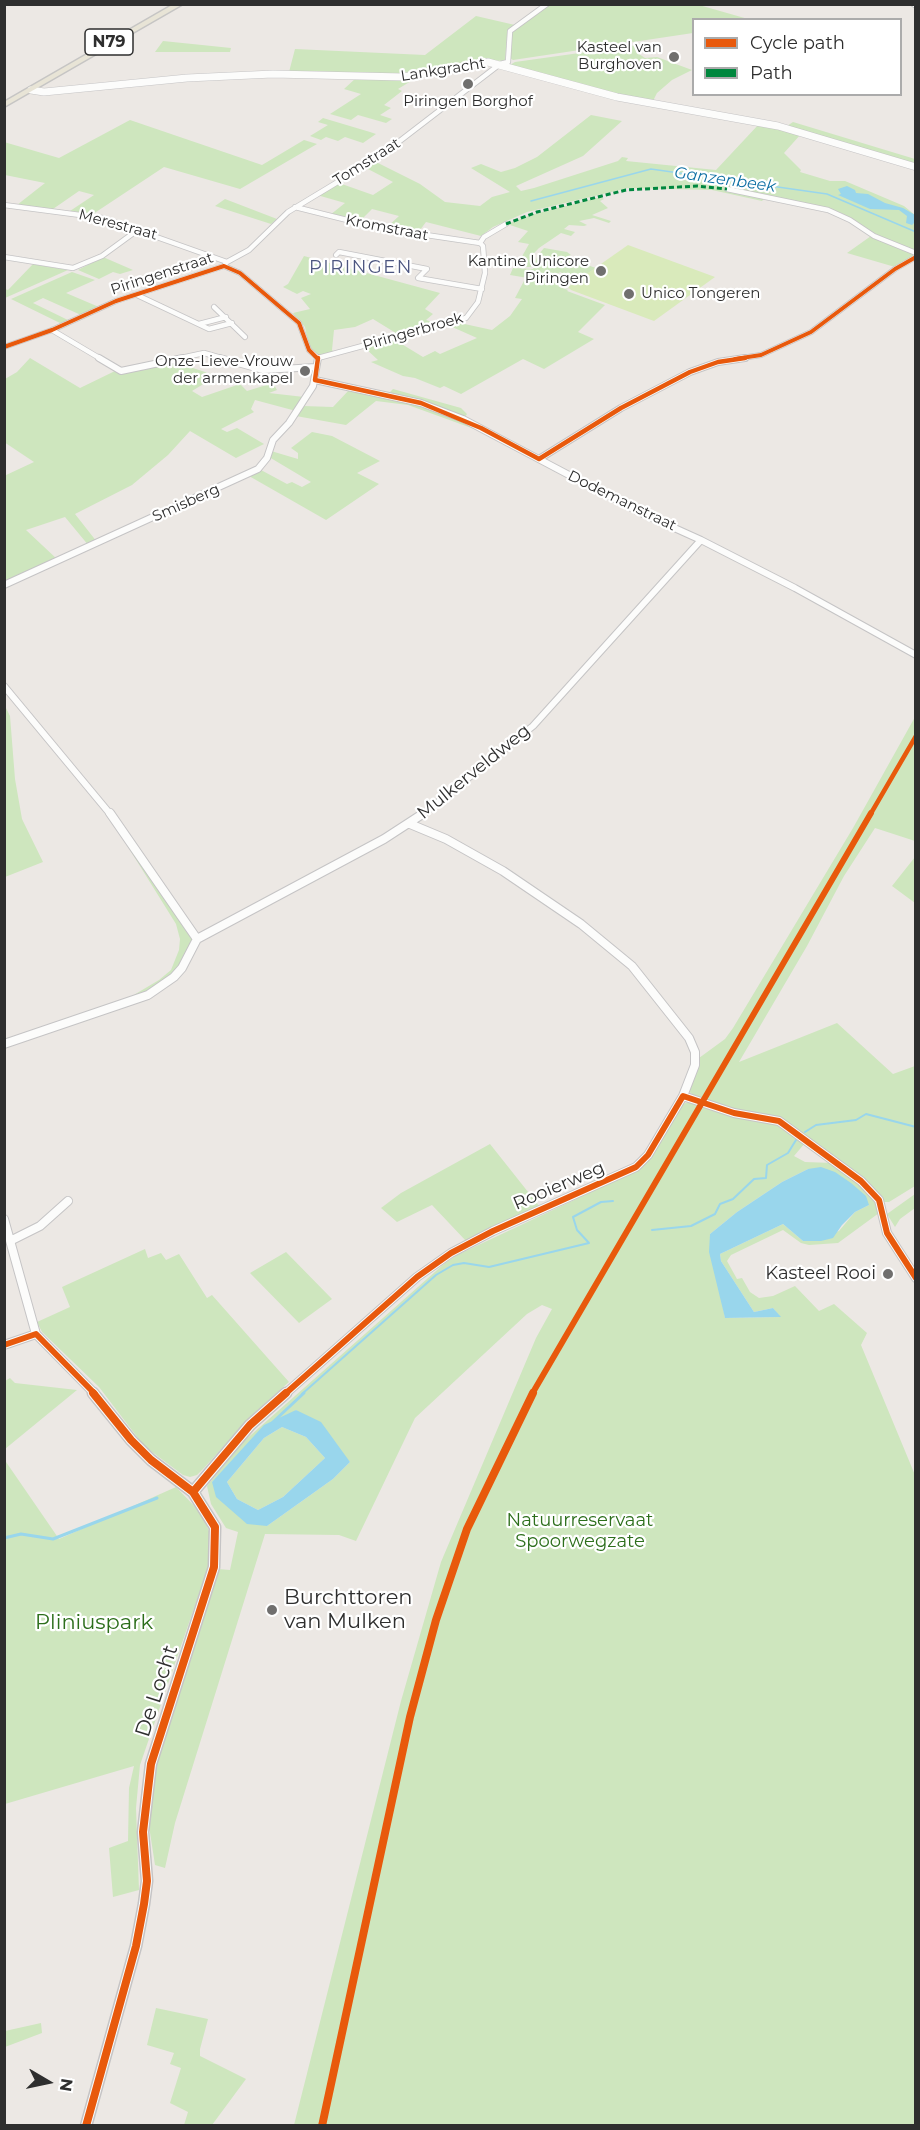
<!DOCTYPE html>
<style>
body{margin:0}
#map{position:relative;width:920px;height:2130px;overflow:hidden;background:#ece8e4;font-family:Montserrat,sans-serif}
canvas{display:block}
.frame{position:absolute;inset:0;border:6px solid #2e2e2e;pointer-events:none}
.legend{position:absolute;left:692px;top:18px;width:210px;height:78px;box-sizing:border-box;background:#fff;border:2px solid #ababab;margin:0;padding:8px 10px;list-style:none;font-size:18px;color:#2e2e2e}
.legend li{display:flex;align-items:center;gap:12px;height:30px}
.legend b{width:30px;border:2px solid #ababab}
.north{position:absolute;left:18px;top:2052px;width:60px;height:60px;-webkit-text-stroke:4px #fff;paint-order:stroke;rotate:99deg;font-size:16px;font-weight:700;line-height:24px;text-align:center;color:#2e2e2e}
.north::after{content:'';display:block;margin:auto;width:21px;height:27px;background:#2e2e2e;clip-path:polygon(50% 0,100% 100%,50% 72%,0 100%)}
</style>
<div id="map">
<canvas width="920" height="2130"></canvas>
<div class="frame"></div>
<ul class="legend">
<li><b style="height:8px;background:#e8590c"></b>Cycle path</li>
<li><b style="height:8px;background:#00873e"></b>Path</li>
</ul>
<div class="north">N</div>
</div>
<script>
const context = document.querySelector('canvas').getContext('2d');
context.lineJoin = 'round';
function fill(path, color) {
  context.fillStyle = color;
  context.fill(path, 'evenodd');
}
function toPath(rows) {
  const path = new Path2D();
  for (const r of rows) {
    path.moveTo(r[0], r[1]);
    for (let i = 2; i < r.length; i += 2) path.lineTo(r[i], r[i + 1]);
  }
  return path;
}
function strokePath(path, color, width, dash) {
  context.strokeStyle = color;
  context.lineWidth = width;
  context.lineCap = dash ? 'butt' : 'round';
  context.setLineDash(dash || []);
  context.stroke(path);
}
function write(font, color, halo, rows, align = 'center') {
  context.font = font + ' Montserrat,sans-serif';
  context.lineWidth = 4.5;
  context.setLineDash([]);
  context.textBaseline = 'middle';
  context.strokeStyle = halo;
  context.fillStyle = color;
  for (const [text, x, y, turn = 0] of rows) {
    context.save();
    context.translate(x, y);
    context.rotate((+turn || 0) * Math.PI / 180);
    context.textAlign = isNaN(turn) ? turn : align;
    if (halo) context.strokeText(text, 0, 0);
    context.fillText(text, 0, 0);
    context.restore();
  }
}
fill(toPath([
 [549,5,699,5,748,19,694,20,693,33,513,60,510,58,509,40,512,31],
 [476,16,515,25,507,36,505,61,487,60,410,75,289,72,295,49,425,55],
 [163,41,202,45,231,48,230,52,155,52],
 [644,44,648,44,649,47,636,52,645,58,657,57,692,70,672,80,657,93,653,101,619,96,510,65,515,62],
 [356,78,416,78,398,89,402,91,384,105,391,108,380,115,392,119,386,123,358,115,351,120,330,114,361,94,344,89],
 [591,115,622,121,583,156,516,186,521,191,534,188,618,161,622,157,628,158,626,161,716,170,759,124,801,134,784,153,801,170,800,172,830,181,845,181,904,206,915,215,915,252,878,237,843,214,766,196,762,201,712,190,628,188,527,212,493,227,481,236,426,222,417,234,386,228,399,216,372,209,359,222,330,215,345,203,317,195,339,183,373,195,393,182,366,168,376,162,420,184,445,202,480,206,492,197,510,192,471,168,481,164,501,172,515,168,537,157],
 [323,118,370,132,376,134,363,143,345,137,338,141,326,137,321,140,310,136,328,125,318,122],
 [130,120,262,165,304,140,317,144,240,189,164,167,93,214,70,211,94,195,79,191,53,209,17,205,45,183,5,175,4,142,59,158],
 [793,122,915,159,915,165,787,126],
 [601,197,604,199,600,201,608,208,592,215,611,221,609,223,594,218,579,221,587,225,584,226,569,225,564,229,575,232,571,236,561,233,539,248,534,253,531,267,516,267,529,244,518,242,528,231,507,224,531,215],
 [225,199,277,219,271,224,215,206],
 [871,236,916,255,895,267,847,253],
 [544,248,567,252,571,255,566,258,596,268,578,280,560,272,549,281,570,289,557,286,568,290,567,291,605,305,578,332,594,339,544,369,523,359,461,394,444,386,440,388,415,378,403,376,371,362,378,360,365,348,395,340,423,357,435,351,440,354,477,338,450,326,460,323,492,330,510,316,522,299,515,298,525,279,540,280,510,275,513,268,533,269,538,255],
 [304,256,440,293,425,309,433,314,426,320,438,324,399,335,373,319,355,327,334,330,332,350,335,353,323,356,317,355,309,347,305,327,293,313,310,309,301,298,311,294,303,291,297,294,283,287,288,284],
 [103,257,133,270,120,274,113,272,99,279,78,270],
 [33,264,68,270,5,298,5,289,8,290],
 [72,272,95,280,66,293,99,307,81,315,43,298,33,303,70,321,62,324,11,299],
 [30,358,80,388,115,371,126,373,186,359,193,368,220,377,210,380,192,391,202,397,240,384,247,391,273,383,277,390,269,393,304,397,296,411,255,400,251,409,254,412,221,429,227,432,237,428,264,444,236,458,190,431,168,455,132,485,75,514,97,542,89,546,65,517,26,530,58,560,5,584,4,476,34,462,4,442,5,379,17,372],
 [393,389,461,408,467,414,465,417,479,428,477,430,408,405,376,401,346,425,296,416,303,406,333,407,349,390,387,395],
 [312,432,332,436,380,461,357,473,379,484,326,520,249,476,261,470,287,484,292,482,302,487,311,482,269,457,271,451,298,459,298,453,291,448],
 [5,706,10,716,15,779,22,819,43,862,5,877],
 [915,717,915,841,875,828,844,876,807,946,739,1062,837,1023,893,1074,915,1066,915,1186,889,1202,884,1202,781,1119,767,1115,735,1111,696,1097,688,1091,699,1058,725,1039,733,1028,853,828],
 [122,833,193,936,192,947,173,976,149,992,94,1012,93,1010,127,999,159,980,171,970,179,950,180,939,176,924,120,834],
 [915,857,915,903,892,886],
 [689,1102,771,1120,805,1143,794,1156,805,1162,833,1163,876,1199,879,1213,838,1243,809,1245,801,1243,783,1230,731,1255,727,1261,737,1279,742,1278,750,1292,759,1298,773,1296,795,1286,819,1311,834,1304,867,1333,861,1345,915,1475,915,2125,294,2125,401,1701,441,1562,536,1338,552,1309,542,1305,527,1314,415,1418,356,1541,339,1535,265,1534,175,1823,165,1868,155,1865,149,1826,148,1804,152,1773,204,1617,218,1569,230,1570,238,1532,226,1528,211,1504,207,1486,243,1442,445,1263,457,1255,636,1171,682,1104],
 [808,1169,869,1205,855,1212,839,1231,803,1241,783,1224,720,1254,721,1261,754,1312,773,1308,780,1317,725,1318,710,1234,737,1212,782,1182],
 [296,1410,350,1462,333,1479,267,1526,212,1482],
 [490,1144,540,1207,466,1241,432,1205,397,1222,381,1208,401,1193],
 [915,1194,915,1208,900,1219,895,1227,887,1214],
 [145,1249,148,1258,161,1253,166,1260,179,1254,207,1298,212,1295,289,1382,251,1416,204,1468,197,1475,190,1477,183,1475,144,1446,99,1387,42,1332,37,1322,70,1307,62,1287],
 [286,1252,332,1299,299,1323,250,1273],
 [10,1378,15,1383,77,1390,5,1449,5,1381],
 [282,1427,306,1437,325,1458,283,1497,258,1510,237,1499,227,1482,264,1438],
 [4,1459,59,1539,176,1487,203,1515,211,1537,212,1556,140,1765,136,1808,139,1890,113,1897,109,1848,128,1841,129,1788,134,1766,5,1804],
 [156,2008,208,2019,200,2049,200,2056,246,2079,212,2125,184,2125,188,2112,170,2103,181,2068,170,2064,174,2053,147,2045],
 [41,2023,42,2033,5,2047,5,2031]
]), '#cee6be');
fill(toPath([
 [628,245,715,277,654,321,571,290,568,287]
]), '#d9eabb');
fill(toPath([
 [847,186,855,190,856,193,868,194,885,203,903,208,915,215,915,222,912,225,906,223,907,216,899,210,870,209,838,195,841,194,838,189],
 [821,1167,835,1172,851,1183,866,1196,869,1205,855,1212,842,1225,833,1238,821,1241,803,1241,783,1224,720,1254,721,1261,754,1312,773,1308,781,1317,725,1318,709,1252,710,1234,737,1212,782,1182,808,1169],
 [296,1410,321,1422,350,1462,333,1479,267,1526,247,1524,216,1497,212,1482,264,1425],
 [282,1427,306,1437,325,1458,283,1497,258,1510,237,1499,227,1482,264,1438]
]), '#99d6ec');
strokePath(toPath([
 [531,201,651,169,827,194,916,232]
]), '#99d6ec', 1.5);
strokePath(toPath([
 [805,1132,816,1125,856,1120,866,1114,916,1127],
 [652,1230,691,1226,715,1214,720,1204,733,1199,754,1179,766,1178,767,1165,788,1153,796,1140],
 [302,1394,436,1275,453,1265,464,1263,489,1267,589,1243,577,1230,573,1217,601,1202,613,1201]
]), '#99d6ec', 2);
strokePath(toPath([
 [273,1422,304,1393],
 [4,1538,21,1534,53,1539,157,1498]
]), '#99d6ec', 3);
const streetFar3 = toPath([
 [913,4,916,6],
 [727,189,828,210,850,220,874,236,916,253],
 [4,205,103,218,227,262],
 [295,207,379,228,480,243],
 [480,243,484,237,506,224],
 [336,255,339,252,427,269,418,278,482,289],
 [4,257,73,268,102,256,139,229],
 [227,262,249,250,288,212,379,157,500,64,508,62,510,31,547,4],
 [224,266,240,273,299,323,309,350,318,358],
 [137,295,209,329,232,323],
 [214,307,245,337],
 [199,324,226,317],
 [52,330,101,359],
 [4,347,52,330,116,301,224,266,227,262],
 [318,358,466,318,478,302,485,273,483,246,480,243],
 [176,359,204,353,225,359],
 [735,359,761,355,811,332,895,269,916,257]
]);
const streetFar2 = toPath([
 [99,358,121,371,183,358],
 [220,358,263,370,316,367],
 [315,380,421,403,463,419,639,512,701,540,795,588,916,655],
 [539,459,621,408,690,372,718,362,745,358],
 [4,585,258,469,267,458,273,440,289,423,313,386,318,358],
 [4,686,111,815],
 [422,815,533,726,701,540]
]);
const streetFar1 = toPath([
 [110,813,197,939],
 [197,939,384,839,424,813],
 [4,1044,148,995,174,977,182,968,197,939],
 [683,1096,734,1113,779,1121,861,1181,879,1200,887,1233,916,1278],
 [4,1219,36,1334,95,1394],
 [12,1240,40,1226,68,1201],
 [4,1345,36,1334],
 [285,1394,417,1277,451,1253,493,1231,636,1167,648,1155,683,1096,695,1065,695,1052,689,1038,632,966,581,924,503,871,446,839,410,824]
]);
const street = toPath([
 [193,1492,250,1425,286,1393],
 [86,2126,136,1946,144,1904,147,1881,143,1832,151,1764,214,1567,215,1527,193,1492,151,1460,131,1440,93,1393]
]);
const secondary = toPath([
 [31,90,44,92,187,78,273,74,403,77,488,62,617,97,778,126,916,167]
]);
const primary = toPath([
 [174,4,183,4,4,107,4,102,174,4]
]);
strokePath(streetFar3, '#c5c4c5', 6);
strokePath(streetFar2, '#c5c4c5', 8);
strokePath(streetFar1, '#c5c4c5', 10);
strokePath(street, '#c5c4c5', 13);
strokePath(secondary, '#c5c4c5', 8);
strokePath(primary, '#c6c5c4', 3);
strokePath(streetFar3, '#fcfcfb', 4.5);
strokePath(streetFar2, '#fcfcfb', 6);
strokePath(streetFar1, '#fcfcfb', 8);
strokePath(street, '#fcfcfb', 10);
strokePath(secondary, '#fcfcfb', 7);
fill(primary, '#e8e4d6');
strokePath(toPath([
 [506,224,537,212,626,190,697,186,727,189]
]), '#00873e', 3, [5, 3]);
strokePath(toPath([
 [4,347,52,330,116,301,224,266,240,273,299,323,309,350,318,359],
 [735,359,761,355,811,332,895,269,916,257]
]), '#e8590c', 4);
strokePath(toPath([
 [318,358,315,380,421,403,481,428,539,459,621,408,690,372,718,362,745,358],
 [870,815,916,736]
]), '#e8590c', 4.5);
strokePath(toPath([
 [4,1345,36,1334,95,1394],
 [285,1394,417,1277,451,1253,493,1231,636,1167,648,1155,683,1096,734,1113,779,1121,861,1181,879,1200,887,1233,916,1278],
 [532,1394,871,813]
]), '#e8590c', 6);
strokePath(toPath([
 [193,1492,250,1425,286,1393],
 [86,2126,136,1946,144,1904,147,1881,143,1832,151,1764,214,1567,215,1527,193,1492,151,1460,131,1440,93,1393],
 [322,2126,410,1717,436,1620,467,1529,533,1393]
]), '#e8590c', 8);
for (const [x, y, r, color] of [
 [674,57,6,"#706f6e"],
 [468,84,6,"#706f6e"],
 [601,271,6,"#706f6e"],
 [629,294,6,"#706f6e"],
 [305,371,6,"#706f6e"],
 [888,1274,6,"#706f6e"],
 [272,1610,6,"#706f6e"]
]) {
  const dot = new Path2D();
  dot.arc(x, y, r, 0, 2 * Math.PI);
  context.fillStyle = color;
  context.fill(dot);
  strokePath(dot, '#fff', 2);
}
write('15px', '#2e2e2e', '#fff', [
 ["Kasteel van",662,48],
 ["Burghoven",662,65],
 ["Piringen Borghof",468,102,"center"],
 ["Kantine Unicore",589,262],
 ["Piringen",589,279],
 ["Unico Tongeren",641,294,"left"],
 ["Onze-Lieve-Vrouw",293,362],
 ["der armenkapel",293,379]
], 'right');
write('15px', '#2e2e2e', '#fff', [
 ["Lankgracht",443,70,-9],
 ["Tomstraat",367,162,-32],
 ["Merestraat",118,225,15],
 ["Kromstraat",387,228,11],
 ["Piringenstraat",162,274,-18],
 ["Piringerbroek",413,332,-16],
 ["Dodemanstraat",622,501,26],
 ["Smisberg",186,503,-24]
]);
for (const [x, y, w] of [
 [109,42,48]
]) {
  const box = new Path2D();
  box.roundRect(x - w / 2, y - 13, w, 26, 4.5);
  context.fillStyle = '#fff';
  context.fill(box);
  strokePath(box, '#2e2e2e', 1.5);
}
write('bold 16px', '#2e2e2e', null, [
 ["N79",109,42]
]);
write('italic 16px', '#0d6fa3', '#fff', [
 ["Ganzenbeek",725,180,8]
]);
context.letterSpacing = '1.5px';
write('18px', '#4d5680', '#fff', [
 ["PIRINGEN",361,268]
]);
context.letterSpacing = '0px';
write('18px', '#2e2e2e', '#fff', [
 ["Mulkerveldweg",474,772,-39],
 ["Rooierweg",559,1186,-23]
]);
write('18px', '#2e2e2e', '#fff', [
 ["Kasteel Rooi",876,1274]
], 'right');
write('18px', '#2c6e1b', '#fff', [
 ["Natuurreservaat",580,1521],
 ["Spoorwegzate",580,1542]
]);
write('21px', '#2e2e2e', '#fff', [
 ["Burchttoren",284,1598],
 ["van Mulken",284,1622]
], 'left');
write('21px', '#2c6e1b', '#fff', [
 ["Pliniuspark",94,1623]
]);
write('21px', '#2e2e2e', '#fff', [
 ["De Locht",157,1691,-72]
]);
</script>
